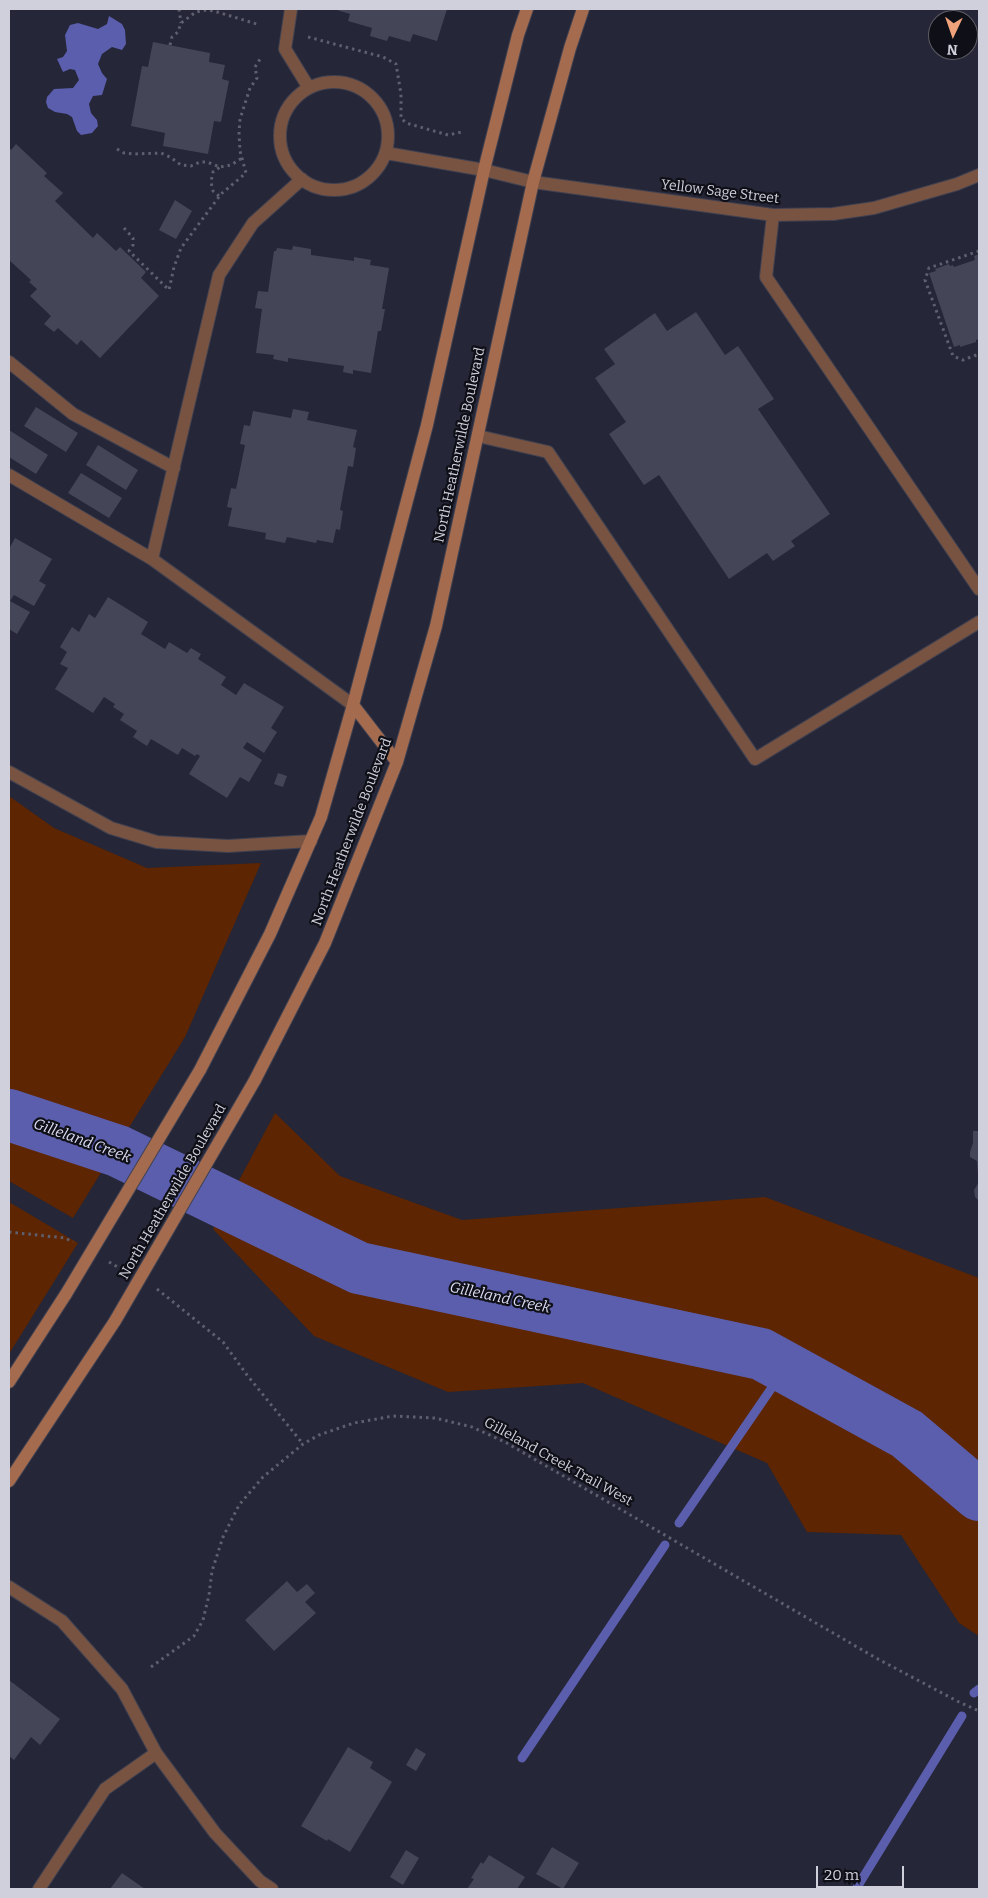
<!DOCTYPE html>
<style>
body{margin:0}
#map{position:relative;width:988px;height:1898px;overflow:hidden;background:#252637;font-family:Bitter,serif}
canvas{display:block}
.frame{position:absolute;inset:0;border:10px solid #cfd0db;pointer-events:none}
.north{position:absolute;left:928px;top:10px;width:50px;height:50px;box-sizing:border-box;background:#0f1017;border:1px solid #5c5d65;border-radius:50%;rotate:183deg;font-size:14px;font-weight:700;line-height:20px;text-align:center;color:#cfd0db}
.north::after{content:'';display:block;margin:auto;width:18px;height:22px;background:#f0a27a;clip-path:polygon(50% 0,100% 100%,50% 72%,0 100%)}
.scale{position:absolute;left:816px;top:1866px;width:88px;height:22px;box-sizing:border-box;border:2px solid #cfd0db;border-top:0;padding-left:6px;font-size:15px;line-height:18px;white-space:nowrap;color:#cfd0db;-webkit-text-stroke:4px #0f1017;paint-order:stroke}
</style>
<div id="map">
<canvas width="988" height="1898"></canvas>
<div class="frame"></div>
<div class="north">N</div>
<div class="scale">20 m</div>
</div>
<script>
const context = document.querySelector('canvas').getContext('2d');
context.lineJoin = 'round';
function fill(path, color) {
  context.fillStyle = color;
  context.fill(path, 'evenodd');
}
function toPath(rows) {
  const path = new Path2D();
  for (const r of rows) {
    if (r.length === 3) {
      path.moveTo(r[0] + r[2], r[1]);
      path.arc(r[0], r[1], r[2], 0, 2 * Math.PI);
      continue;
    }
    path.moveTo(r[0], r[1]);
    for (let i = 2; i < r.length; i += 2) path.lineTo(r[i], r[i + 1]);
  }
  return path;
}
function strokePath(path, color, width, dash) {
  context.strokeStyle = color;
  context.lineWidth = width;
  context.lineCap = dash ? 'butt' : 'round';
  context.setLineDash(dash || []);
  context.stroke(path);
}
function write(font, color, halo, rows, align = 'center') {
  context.font = font + ' Bitter,serif';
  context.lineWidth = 4.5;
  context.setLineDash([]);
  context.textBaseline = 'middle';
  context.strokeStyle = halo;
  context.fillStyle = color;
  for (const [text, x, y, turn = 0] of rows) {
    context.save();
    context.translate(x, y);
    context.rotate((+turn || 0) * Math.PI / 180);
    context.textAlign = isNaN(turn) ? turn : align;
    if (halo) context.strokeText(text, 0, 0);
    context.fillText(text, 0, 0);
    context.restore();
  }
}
fill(toPath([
 [9,796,54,828,147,868,261,863,185,1037,73,1218,9,1181],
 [275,1113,340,1176,462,1220,765,1197,979,1278,979,1636,959,1623,901,1535,807,1532,767,1463,583,1383,448,1392,314,1336,213,1229],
 [9,1202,78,1243,9,1354]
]), '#5d2501');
fill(toPath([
 [109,16,122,24,125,30,126,44,122,50,112,47,102,54,98,64,102,73,107,79,102,95,93,96,89,104,91,113,97,120,98,126,92,133,81,135,77,131,72,117,67,114,55,112,48,108,46,102,47,97,54,89,73,88,79,80,75,70,70,69,63,72,57,59,63,57,67,51,65,35,70,25,78,23,98,29,107,24]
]), '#5b5dad');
strokePath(toPath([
 [679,1523,786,1367],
 [974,1693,979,1689],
 [522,1758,665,1545],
 [856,1889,962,1716]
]), '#5b5dad', 9);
strokePath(toPath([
 [9,1115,118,1151,359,1268,761,1354,907,1434,979,1495]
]), '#5b5dad', 52);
fill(toPath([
 [338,9,447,9,437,41,413,34,410,42,389,36,387,41,370,36,372,28,348,21,350,14,337,10],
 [153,42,210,53,209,62,225,65,222,79,229,81,221,122,214,121,208,154,163,146,165,133,131,126,142,66,148,67],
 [16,144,47,173,44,176,63,193,55,201,93,238,97,233,116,251,120,247,146,272,141,278,159,296,100,358,81,340,77,345,58,328,54,332,44,324,51,316,30,296,37,289,29,282,31,280,9,260,9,147,11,150],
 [175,200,192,211,176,239,159,230],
 [293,246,311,249,311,255,354,261,354,257,371,260,370,265,389,268,382,309,385,309,381,331,378,331,371,373,353,370,353,374,343,372,344,366,288,358,288,362,273,359,274,355,256,353,262,309,255,308,258,291,268,292,274,251,276,251,277,248,292,250],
 [979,254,979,339,976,340,976,342,960,347,960,345,954,347,929,273,936,271,935,269,949,264,950,266,953,265,954,267,975,260,974,256],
 [696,312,725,355,738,346,774,399,758,409,830,514,791,541,795,546,773,561,767,553,729,579,659,475,644,485,609,434,626,422,595,378,615,364,604,349,655,313,667,331],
 [36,407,78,433,66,452,24,426],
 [293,409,309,412,307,420,357,430,353,447,356,448,353,467,348,466,340,510,343,511,340,530,336,529,333,543,317,540,316,543,287,537,285,543,265,539,266,533,228,526,232,508,227,507,231,488,236,489,245,445,240,444,244,425,250,426,253,411,291,418],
 [9,430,48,455,36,474,9,457],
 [98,445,138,470,126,490,86,465],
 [81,473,122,498,109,518,68,493],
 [15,538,52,559,39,581,46,585,34,606,14,595,10,601,30,612,17,634,9,629,9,549],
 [108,597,148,622,141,634,165,649,169,642,187,653,191,648,201,654,198,659,226,677,221,685,236,695,244,683,284,707,271,728,277,732,264,753,247,742,243,748,262,760,249,782,240,777,227,798,189,774,200,756,197,754,195,756,182,748,178,755,151,739,147,746,133,737,137,731,120,720,124,714,113,707,115,704,104,697,93,713,55,689,68,668,60,664,67,652,60,647,72,627,79,632,89,614,95,618],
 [278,773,287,776,283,787,274,784],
 [973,1131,979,1131,979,1174,978,1174,977,1161,970,1157,970,1152,973,1143],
 [979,1182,979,1201,975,1197,974,1190],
 [287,1581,297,1592,307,1584,315,1593,305,1602,316,1613,274,1651,245,1620],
 [9,1680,60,1719,40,1745,31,1737,14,1760,9,1756],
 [348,1747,373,1762,370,1768,392,1782,350,1852,328,1839,327,1841,301,1826],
 [416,1748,426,1754,416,1771,406,1765],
 [552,1847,579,1863,563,1889,536,1874],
 [406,1850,419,1858,403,1885,390,1877],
 [489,1855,525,1877,517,1889,467,1889,474,1879,471,1878,481,1862,483,1864],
 [122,1873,145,1889,110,1889]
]), '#444658');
const lane = toPath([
 [291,9,285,49,309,88],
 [334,136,54],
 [386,153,484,170],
 [302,179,253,223,219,275,152,559,353,705],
 [773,215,766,277,979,589],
 [9,362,73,414,174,468],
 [478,436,548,452,755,759,979,622],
 [9,475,152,559],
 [9,772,111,828,157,842,228,846,311,841]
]);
const street = toPath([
 [484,170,533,182,773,215,833,214,874,208,957,184,979,175],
 [9,1587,62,1621,122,1689,156,1753,215,1833,260,1881,272,1889],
 [39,1889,105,1789,156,1753]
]);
const secondary = toPath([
 [353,705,397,762],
 [200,1070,270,934,321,817,353,705,427,425,484,170,518,35,527,9],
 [255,1080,325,943,397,762,436,626,533,182,570,48,583,9],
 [9,1382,66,1294],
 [9,1481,115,1321]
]);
strokePath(lane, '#404151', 14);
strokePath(street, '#404151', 14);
strokePath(secondary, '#404151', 14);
strokePath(toPath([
 [179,9,181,23],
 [308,37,383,57,396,64,401,94,401,118,406,123,448,135,462,132],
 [170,45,172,37,178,32,181,23,196,12,206,10,214,11,260,25],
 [117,149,124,153,134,154,161,153,170,157,181,165,191,166,200,162,207,162,220,167,231,165,242,158],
 [219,196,213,191,211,182,213,172,220,167],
 [124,228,133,238,133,245,129,251,169,290,174,267,181,248,221,194,246,173,240,151,239,133,240,119,250,88,257,78,255,67,262,56],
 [979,251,929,268,925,280,953,356,963,360,979,354],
 [9,1232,65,1238,73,1242],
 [109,1262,121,1269],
 [157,1289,223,1342,247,1375,303,1444],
 [151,1667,194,1636,203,1620,209,1595,212,1571,223,1537,239,1505,263,1477,303,1444,319,1435,354,1423,393,1416,435,1418,472,1427,505,1442,876,1658,959,1702,979,1711]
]), '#5f606f', 3, [2.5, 4]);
strokePath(lane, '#785341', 12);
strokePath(street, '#785341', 12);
strokePath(secondary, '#a46b4e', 12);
const secondaryBridge = toPath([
 [66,1294,200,1070],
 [115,1321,255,1080]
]);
strokePath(secondaryBridge, '#404151', 14, []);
strokePath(secondaryBridge, '#a46b4e', 12);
write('14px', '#cfd0db', '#0f1017', [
 ["Yellow Sage Street",720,192,7],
 ["North Heatherwilde Boulevard",460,445,-78],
 ["North Heatherwilde Boulevard",352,832,-69],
 ["North Heatherwilde Boulevard",173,1192,-60],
 ["Gilleland Creek Trail West",558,1462,29]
]);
write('italic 15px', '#dadcf3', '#0f1017', [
 ["Gilleland Creek",82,1141,20],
 ["Gilleland Creek",500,1298,12]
]);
</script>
